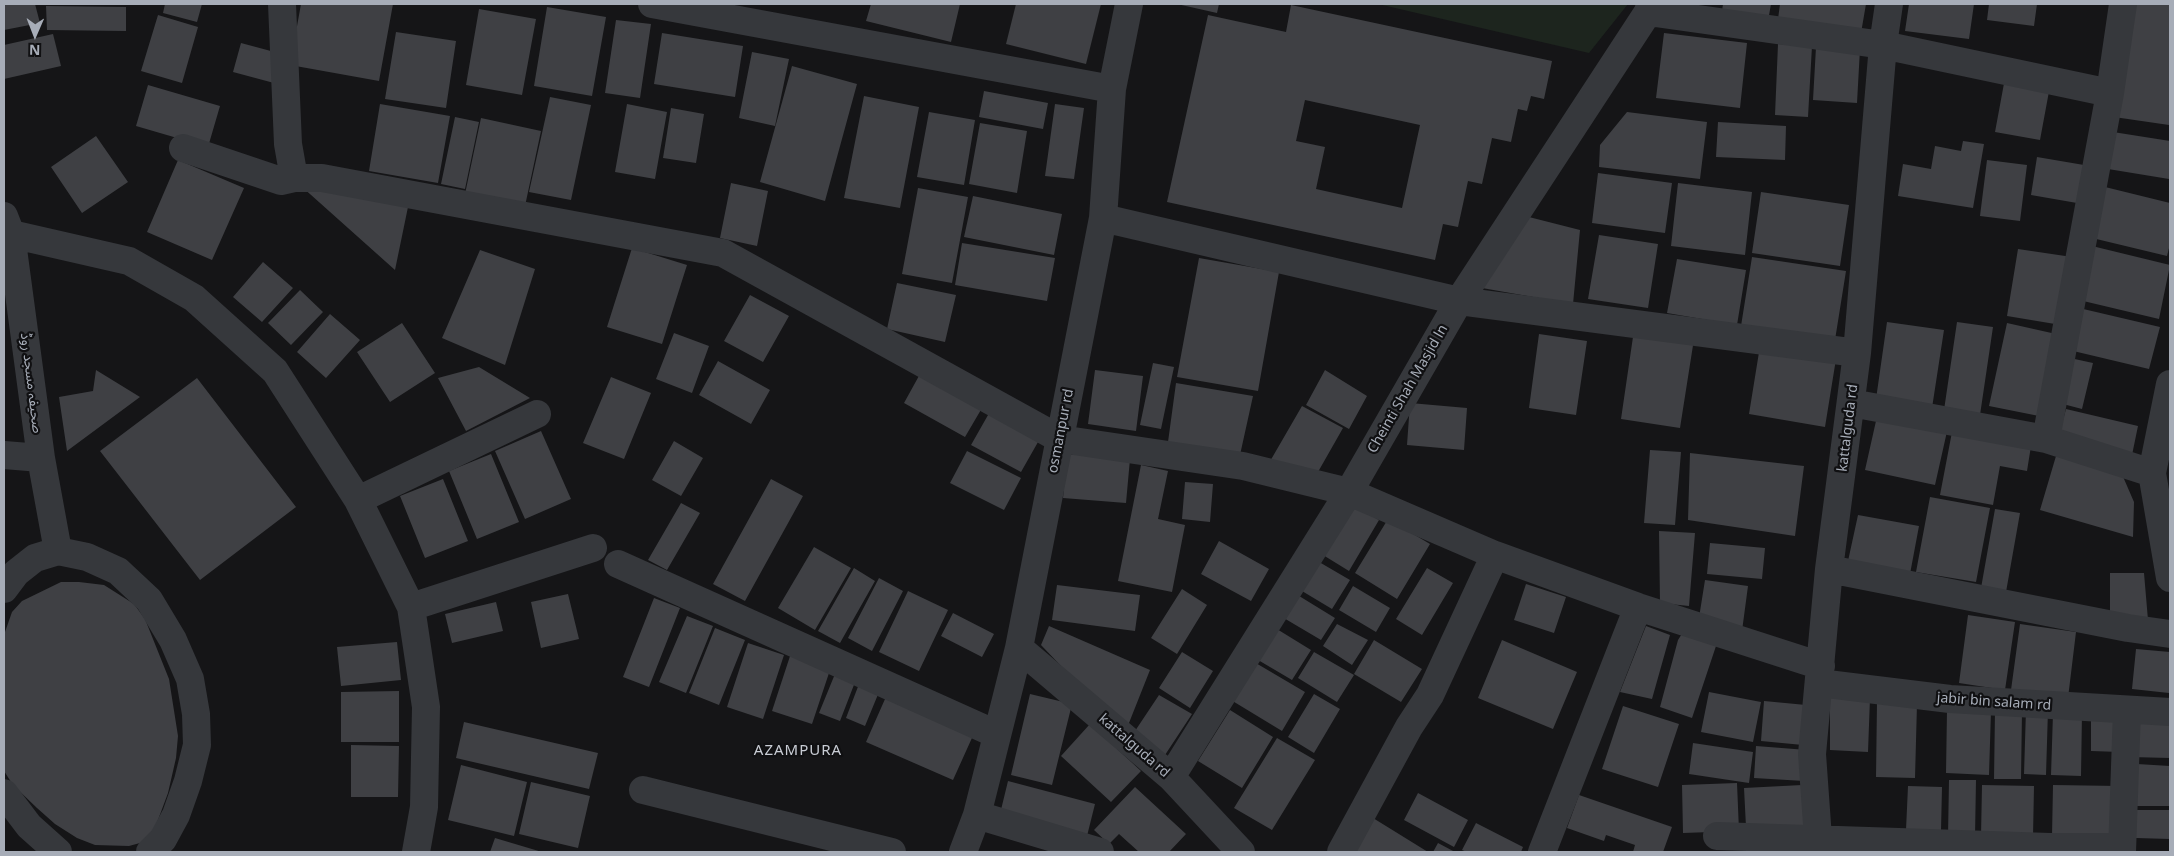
<!DOCTYPE html>
<meta charset="utf-8">
<style>
body{margin:0}
#map{position:relative;width:2174px;height:856px;overflow:hidden;background:#151517;font-family:"Noto Sans",sans-serif}
canvas{display:block}
.frame{position:absolute;inset:0;border:5px solid #a7adb8;pointer-events:none}
.north{position:absolute;left:10px;top:10px;width:50px;height:50px;-webkit-text-stroke:4px #101012;paint-order:stroke;rotate:181deg;font-size:14px;font-weight:700;line-height:20px;text-align:center;color:#a7adb8}
.north::after{content:'';display:block;margin:auto;width:18px;height:22px;background:#a7adb8;clip-path:polygon(50% 0,100% 100%,50% 72%,0 100%)}
</style>
<div id="map">
<canvas width="2174" height="856"></canvas>
<div class="frame"></div>
<div class="north">N</div>
</div>
<script>
const context = document.querySelector('canvas').getContext('2d');
context.lineJoin = 'round';
function fill(path, color) {
  context.fillStyle = color;
  context.fill(path, 'evenodd');
}
function toPath(rows) {
  const path = new Path2D();
  for (const r of rows) {
    path.moveTo(r[0], r[1]);
    for (let i = 2; i < r.length; i += 2) path.lineTo(r[i], r[i + 1]);
  }
  return path;
}
function strokePath(path, color, width, dash) {
  context.strokeStyle = color;
  context.lineWidth = width;
  context.lineCap = dash ? 'butt' : 'round';
  context.setLineDash(dash || []);
  context.stroke(path);
}
function write(font, color, halo, rows, align = 'center') {
  context.font = font + ' "Noto Sans","Noto Sans Arabic",sans-serif';
  context.lineWidth = 4.5;
  context.setLineDash([]);
  context.textBaseline = 'middle';
  context.strokeStyle = halo;
  context.fillStyle = color;
  for (const [text, x, y, turn = 0] of rows) {
    context.save();
    context.translate(x, y);
    context.rotate((+turn || 0) * Math.PI / 180);
    context.textAlign = isNaN(turn) ? turn : align;
    if (halo) context.strokeText(text, 0, 0);
    context.fillText(text, 0, 0);
    context.restore();
  }
}
fill(toPath([
 [1378,4,1628,4,1589,53]
]), '#1d251e');
fill(toPath([
 [4,4,35,4,40,23,4,30],
 [165,4,202,4,197,22,163,13],
 [301,4,393,4,379,81,290,65],
 [871,4,960,4,951,42,866,21],
 [1016,4,1101,4,1086,64,1006,44],
 [1177,4,1219,4,1217,13],
 [1723,4,1771,4,1768,21,1722,11],
 [1780,4,1866,4,1861,33,1778,19],
 [1909,4,1974,4,1969,39,1905,31],
 [1989,4,2037,4,2034,26,1987,20],
 [2132,4,2170,4,2169,125,2114,117],
 [1291,5,1552,61,1544,99,1531,96,1527,111,1518,109,1511,142,1492,138,1482,184,1468,181,1458,227,1443,224,1435,260,1167,202,1208,15,1286,32],
 [1305,100,1420,125,1402,208,1316,189,1325,147,1296,141],
 [46,6,126,7,126,31,47,30],
 [547,7,606,17,592,96,534,86],
 [479,9,536,19,522,95,466,85],
 [158,15,198,27,182,83,141,71],
 [616,20,651,24,640,98,605,93],
 [396,32,456,41,446,108,385,99],
 [662,33,743,46,735,97,654,84],
 [1664,33,1747,43,1740,108,1656,98],
 [53,34,61,66,4,79,4,45],
 [241,43,282,54,274,83,233,72],
 [1778,44,1812,46,1808,117,1775,115],
 [1816,47,1860,49,1857,103,1813,100],
 [752,52,789,59,775,126,739,118],
 [792,66,857,84,825,201,760,182],
 [2005,78,2050,86,2040,140,1995,132],
 [148,85,220,106,208,147,136,126],
 [984,91,1048,103,1043,129,979,117],
 [864,96,919,107,900,208,844,198],
 [550,97,591,105,571,200,529,192],
 [380,104,450,116,438,183,369,171],
 [627,104,667,112,655,179,615,172],
 [1055,104,1084,108,1074,179,1045,176],
 [671,108,704,114,696,163,663,158],
 [929,112,975,120,964,185,917,177],
 [1627,112,1707,122,1700,179,1599,167,1600,145],
 [455,117,479,122,465,189,441,184],
 [481,118,541,131,525,206,465,194],
 [1718,122,1786,126,1785,160,1716,157],
 [980,123,1027,131,1017,193,969,184],
 [2113,132,2170,141,2169,179,2108,169],
 [96,136,128,182,82,213,51,167],
 [1963,141,1984,144,1973,208,1898,196,1903,164,1931,169,1935,146,1961,151],
 [2037,157,2084,165,2077,203,2031,195],
 [178,160,244,188,212,260,147,232],
 [1987,160,2027,165,2020,221,1980,216],
 [1598,173,1672,183,1665,233,1592,223],
 [731,183,768,191,757,246,720,238],
 [1678,183,1752,192,1745,255,1671,246],
 [301,186,408,207,395,270],
 [2101,186,2170,203,2170,244,2167,256,2088,237],
 [918,188,968,197,952,283,902,274],
 [1761,192,1849,205,1840,266,1752,253],
 [973,196,1062,214,1054,255,964,237],
 [1525,216,1580,230,1573,304,1482,288],
 [1599,235,1658,244,1648,308,1588,299],
 [962,243,1055,258,1047,301,955,285],
 [2092,246,2170,265,2159,319,2079,300],
 [632,248,687,265,662,344,607,327],
 [2018,249,2072,257,2061,325,2007,316],
 [480,250,535,269,505,365,442,338],
 [1752,257,1846,271,1835,340,1741,326],
 [1199,258,1279,272,1258,391,1177,377],
 [1677,259,1746,270,1737,325,1667,313],
 [263,262,293,288,262,322,233,297],
 [897,283,956,295,945,342,887,329],
 [300,290,323,312,291,345,268,323],
 [750,295,789,316,763,362,724,341],
 [2079,308,2160,327,2149,369,2069,350],
 [330,314,360,340,326,378,297,352],
 [1887,322,1944,330,1932,408,1876,399],
 [1957,322,1993,327,1980,415,1944,410],
 [402,323,435,373,390,402,357,352],
 [2007,323,2056,334,2039,416,1989,406],
 [1634,330,1694,339,1680,428,1621,419],
 [674,333,709,346,692,393,656,379],
 [1539,334,1587,341,1576,415,1529,408],
 [1760,346,1836,359,1825,427,1749,414],
 [2070,358,2093,363,2082,409,2059,403],
 [718,361,770,390,751,424,699,395],
 [1153,363,1174,367,1161,429,1140,425],
 [479,367,530,398,466,431,438,378],
 [96,370,140,397,67,451,59,397,93,391],
 [1095,370,1143,376,1136,431,1088,424],
 [1325,370,1367,396,1349,429,1306,405],
 [920,374,982,408,965,437,904,403],
 [611,377,651,393,624,459,583,443],
 [197,378,296,507,200,580,100,451],
 [1176,383,1253,396,1240,455,1168,442],
 [1410,403,1467,408,1464,450,1407,445],
 [1302,406,1343,428,1314,479,1269,463],
 [992,408,1042,435,1021,472,971,445],
 [2066,409,2138,426,2132,455,2058,438],
 [1878,412,1948,427,1935,485,1865,470],
 [541,431,571,499,525,519,495,451],
 [1952,432,2031,446,2027,471,2000,466,1993,505,1940,495],
 [674,441,703,458,681,496,652,480],
 [1650,450,1681,452,1675,525,1644,523],
 [967,451,1021,478,1004,510,950,483],
 [1690,453,1804,466,1795,536,1688,520],
 [491,454,519,522,477,539,449,471],
 [1067,454,1130,459,1126,503,1063,498],
 [2056,456,2121,472,2134,502,2133,537,2040,510],
 [1141,465,1168,471,1158,519,1185,525,1172,592,1118,581],
 [443,479,468,541,425,558,400,496],
 [771,479,803,496,745,601,713,584],
 [1185,482,1213,484,1210,522,1182,519],
 [1930,497,1990,508,1976,582,1916,572],
 [681,503,700,513,667,570,648,560],
 [1353,505,1379,520,1349,571,1323,555],
 [1995,509,2020,513,2006,592,1981,588],
 [1858,515,1919,526,1910,574,1848,561],
 [1388,519,1430,544,1397,599,1355,573],
 [1659,531,1695,533,1689,606,1660,603],
 [1219,541,1269,569,1251,601,1201,574],
 [1710,543,1765,548,1762,579,1707,574],
 [814,547,851,568,815,630,778,608],
 [1314,559,1350,580,1332,609,1297,588],
 [854,568,875,581,840,643,818,631],
 [1427,568,1453,583,1422,635,1396,619],
 [2110,573,2144,573,2148,620,2110,612],
 [879,578,903,591,872,651,848,638],
 [1705,580,1748,586,1742,631,1698,624],
 [61,582,79,582,104,585,134,604,145,619,169,679,178,736,176,758,168,793,155,828,140,843,129,846,95,845,77,838,55,824,37,808,13,785,4,771,5,632,12,612,22,601],
 [1526,584,1566,597,1554,633,1514,620],
 [1057,585,1140,595,1135,631,1052,620],
 [1353,586,1390,608,1376,632,1339,610],
 [1182,589,1207,605,1177,654,1151,638],
 [908,591,948,610,919,671,879,652],
 [1291,591,1335,618,1321,640,1277,614],
 [568,594,579,639,541,648,531,602],
 [654,598,680,608,649,687,623,677],
 [496,602,503,631,452,643,445,614],
 [953,613,994,634,982,657,941,636],
 [1968,615,2015,622,2005,690,1959,683],
 [687,616,713,626,686,693,659,682],
 [1337,624,1368,640,1352,665,1323,646],
 [2020,624,2076,632,2068,698,2011,690],
 [1049,626,1150,670,1125,733,1041,645],
 [1272,626,1311,650,1292,680,1253,657],
 [1646,626,1670,635,1652,699,1620,692],
 [715,628,745,640,719,705,689,693],
 [1685,629,1718,640,1692,718,1660,707,1678,640],
 [1374,640,1422,669,1401,702,1354,674],
 [1502,640,1577,672,1553,729,1478,698],
 [397,642,401,680,341,686,337,647],
 [748,643,784,655,763,719,727,707],
 [2136,649,2170,652,2169,693,2132,689],
 [792,650,832,664,812,724,772,711],
 [1182,652,1213,671,1190,708,1159,688],
 [1314,652,1354,675,1337,702,1298,678],
 [1249,659,1305,692,1282,731,1226,697],
 [837,669,857,677,840,721,819,713],
 [859,684,879,692,865,726,846,718],
 [889,690,976,729,953,780,866,742],
 [399,691,399,742,341,742,341,692],
 [1709,692,1761,702,1753,742,1701,732],
 [1030,694,1072,704,1052,785,1011,775],
 [1314,694,1340,709,1314,753,1288,737],
 [1159,695,1192,714,1165,755,1135,731],
 [1830,697,1870,698,1868,752,1830,750],
 [1764,701,1806,705,1803,745,1761,741],
 [1877,702,1917,704,1915,778,1876,777],
 [1623,706,1679,724,1658,787,1602,769],
 [2026,709,2048,710,2046,775,2024,774],
 [1230,710,1273,737,1242,788,1198,761],
 [1947,710,1991,711,1989,775,1946,773],
 [1995,710,2022,711,2021,779,1994,779],
 [2053,713,2082,713,2081,776,2051,775],
 [2091,715,2121,715,2120,752,2091,751],
 [2131,717,2170,719,2170,758,2130,757],
 [464,722,598,753,589,789,456,758],
 [1090,724,1141,771,1111,802,1061,756],
 [1277,738,1315,760,1272,830,1234,808],
 [1693,743,1753,752,1749,783,1689,774],
 [351,745,399,746,398,797,351,797],
 [1756,746,1807,750,1804,781,1754,778],
 [2137,764,2170,766,2170,806,2135,806],
 [461,765,527,782,514,836,448,820],
 [1949,780,1976,780,1975,837,1948,836],
 [1008,781,1095,804,1086,840,999,818],
 [531,782,590,796,578,848,519,834],
 [1737,783,1739,831,1683,833,1682,785],
 [1802,785,1804,825,1746,827,1744,788],
 [1982,785,2034,786,2033,837,1981,836],
 [2053,785,2119,786,2117,838,2052,836],
 [1908,786,1942,787,1941,831,1906,830],
 [1135,787,1186,834,1169,852,1139,852,1119,834,1109,844,1094,830],
 [1418,793,1468,820,1454,847,1404,820],
 [1579,795,1672,827,1663,852,1633,852,1635,845,1606,835,1604,841,1567,828],
 [2136,810,2170,810,2170,839,2136,838],
 [1373,818,1428,852,1351,852],
 [1476,823,1523,847,1521,852,1467,852,1462,850],
 [495,838,542,852,490,852],
 [1438,843,1455,852,1433,852]
]), '#3f4044');
strokePath(toPath([
 [282,4,288,144,294,178,322,178,723,253,1060,439,1243,466,1349,492,1495,555,1638,607,1821,666],
 [652,4,1112,89],
 [1648,12,1883,45,2110,93],
 [183,148,281,181,294,178],
 [4,216,11,234,41,458,58,551],
 [1103,218,1459,301,1857,353],
 [11,234,129,261,194,298,275,371,358,500,411,607,426,707,424,807,416,852],
 [2170,384,2152,473,2170,578],
 [1851,403,2046,439,2152,473],
 [2046,439,2110,93,2123,4],
 [4,455,41,458],
 [358,500,537,414],
 [618,564,996,734],
 [1829,569,2128,628,2170,634],
 [4,589,16,573,35,558,58,551,87,557,118,571,149,600,173,640,190,679,196,714,197,745,188,781,176,815,163,839,150,852],
 [411,607,593,548],
 [1019,648,1171,777,1241,852],
 [1819,683,1950,699,2170,712],
 [1171,777,1349,492,1459,301,1648,12,1650,4],
 [643,790,892,852],
 [4,793,29,826,58,852],
 [977,815,1100,852],
 [1717,836,2050,847,2122,847],
 [963,852,977,815,1019,648,1103,218,1112,89,1129,4],
 [1341,852,1409,727,1430,695,1495,555],
 [1542,852,1638,607],
 [1819,852,1812,754,1829,569,1857,353,1883,45,1889,4],
 [2122,852,2127,710]
]), '#36383c', 28);
write('14px', '#a7adb8', '#101012', [
 ["صحیفہ مسجد روڈ",31,383,83],
 ["Cheinti Shah Masjid ln",1408,389,-60],
 ["kattalguda rd",1848,428,-83],
 ["osmanpur rd",1061,431,-79],
 ["jabir bin salam rd",1994,702,4],
 ["kattalguda rd",1134,746,41]
]);
context.letterSpacing = '1px';
write('15px', '#c8ccd4', '#101012', [
 ["AZAMPURA",798,751]
]);
context.letterSpacing = '0px';
</script>
